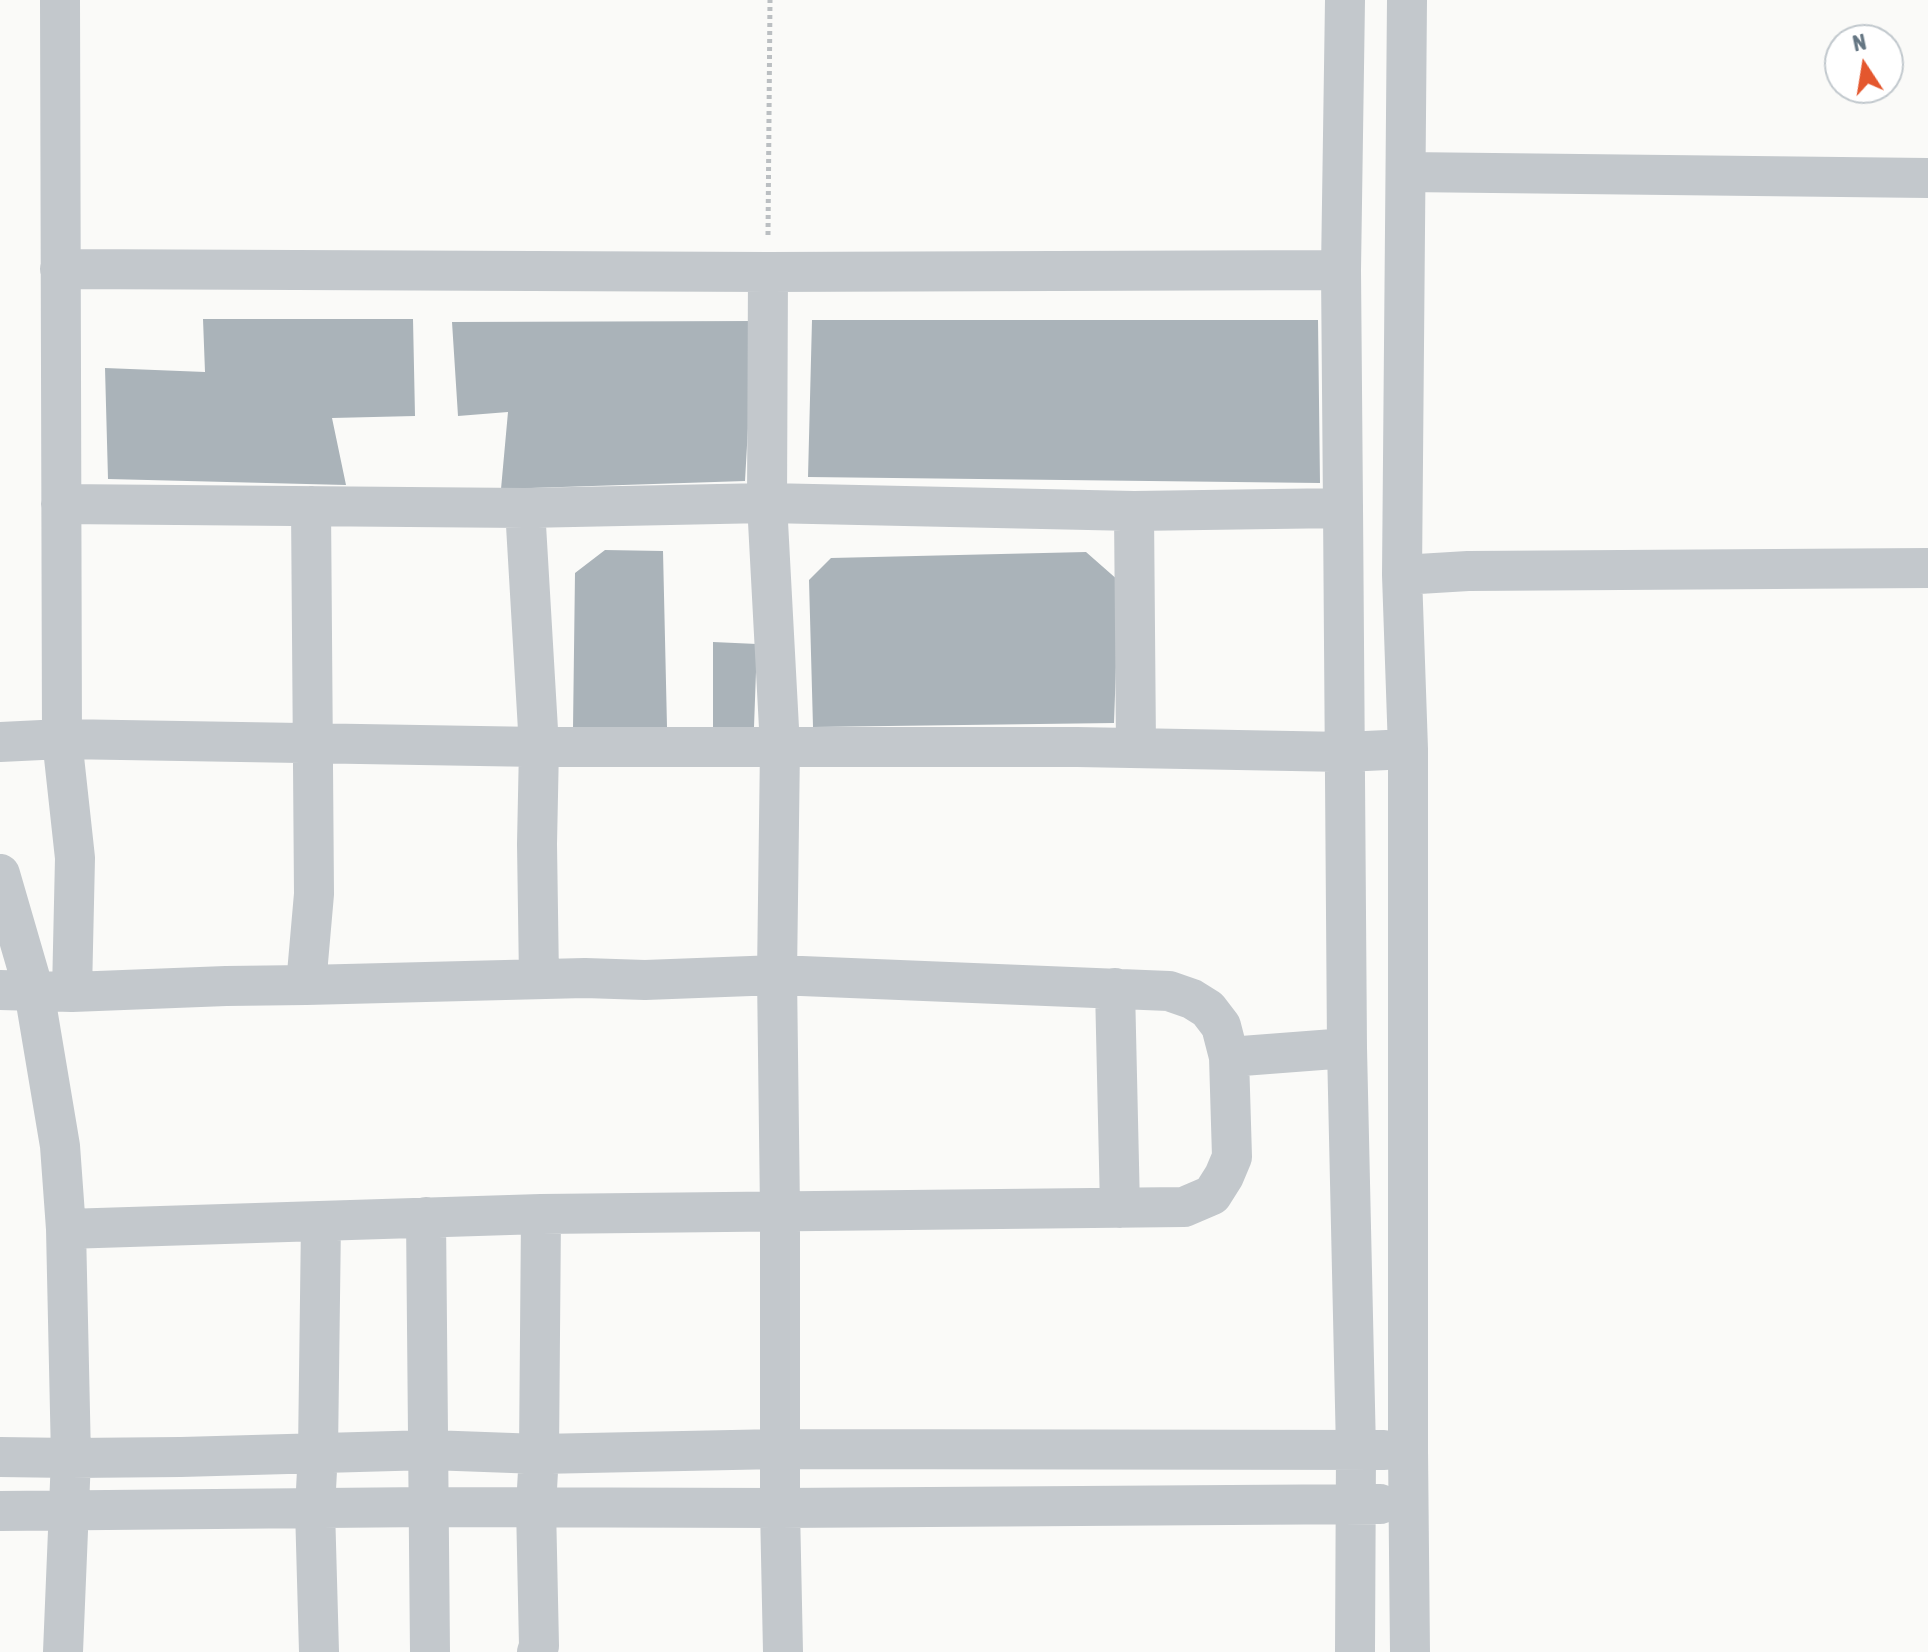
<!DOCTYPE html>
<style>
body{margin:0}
#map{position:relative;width:1928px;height:1652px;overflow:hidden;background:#fafaf8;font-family:"Asap Condensed",sans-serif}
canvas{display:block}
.north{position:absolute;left:1824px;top:24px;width:80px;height:80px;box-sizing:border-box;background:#fff;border:2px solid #c1c8cd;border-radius:50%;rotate:348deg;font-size:22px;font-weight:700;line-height:32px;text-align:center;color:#657683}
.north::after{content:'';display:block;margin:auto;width:28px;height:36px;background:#e4572e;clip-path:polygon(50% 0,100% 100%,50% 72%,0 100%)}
</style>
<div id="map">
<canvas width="1928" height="1652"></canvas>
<div class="north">N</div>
</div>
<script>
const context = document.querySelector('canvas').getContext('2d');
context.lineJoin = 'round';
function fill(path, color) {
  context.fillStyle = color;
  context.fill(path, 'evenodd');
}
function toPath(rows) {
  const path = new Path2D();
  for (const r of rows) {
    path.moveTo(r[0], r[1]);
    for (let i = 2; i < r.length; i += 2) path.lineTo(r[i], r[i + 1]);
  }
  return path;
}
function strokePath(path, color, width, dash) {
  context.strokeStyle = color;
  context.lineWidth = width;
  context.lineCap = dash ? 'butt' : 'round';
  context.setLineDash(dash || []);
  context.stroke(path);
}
fill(toPath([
 [203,319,413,319,415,416,332,418,346,485,108,479,105,368,205,372],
 [812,320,1318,320,1320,483,808,477],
 [754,321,745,481,501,489,508,412,458,416,452,322],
 [605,550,663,551,667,727,573,728,575,573],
 [1086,552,1119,581,1114,723,813,727,809,580,831,558],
 [713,642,757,644,754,727,713,727]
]), '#aab3b9');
strokePath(toPath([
 [768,235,770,0]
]), '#bbbfc2', 5, [4, 4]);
strokePath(toPath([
 [60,0,62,739,75,858,72,992],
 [1345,0,1341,270,1343,508,1347,1048,1356,1450,1355,1652],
 [1407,0,1402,575,1408,749,1408,1450,1410,1652],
 [1406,172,1928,178],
 [60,269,768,272,1341,270],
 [768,272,767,503,780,747,777,975,780,1211,780,1508,783,1652],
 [61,504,525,508,767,503,1134,511,1343,508],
 [525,508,539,747,537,844,539,979],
 [1134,511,1136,748],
 [1402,575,1468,571,1928,568],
 [0,742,62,739,539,747,1077,747,1345,752,1408,749],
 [0,874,34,991,60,1146,66,1229,71,1458,63,1652],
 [1115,988,1120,1208],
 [0,990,72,992,226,986,306,985,314,894,311,506],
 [1229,1057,1347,1048],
 [426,1217,430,1652],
 [66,1229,541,1214,1184,1207,1212,1195,1224,1176,1232,1157,1229,1057,1221,1026,1208,1009,1192,999,1169,991,777,975,645,980,585,978,306,985],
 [0,1457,71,1458,181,1457,430,1450,539,1454,780,1449,1384,1450],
 [0,1511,430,1507,780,1508,1380,1504],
 [319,1652,315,1508,318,1452,321,1221],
 [537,1652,539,1646,536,1506,539,1454,541,1214]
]), '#c3c8cc', 40);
</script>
